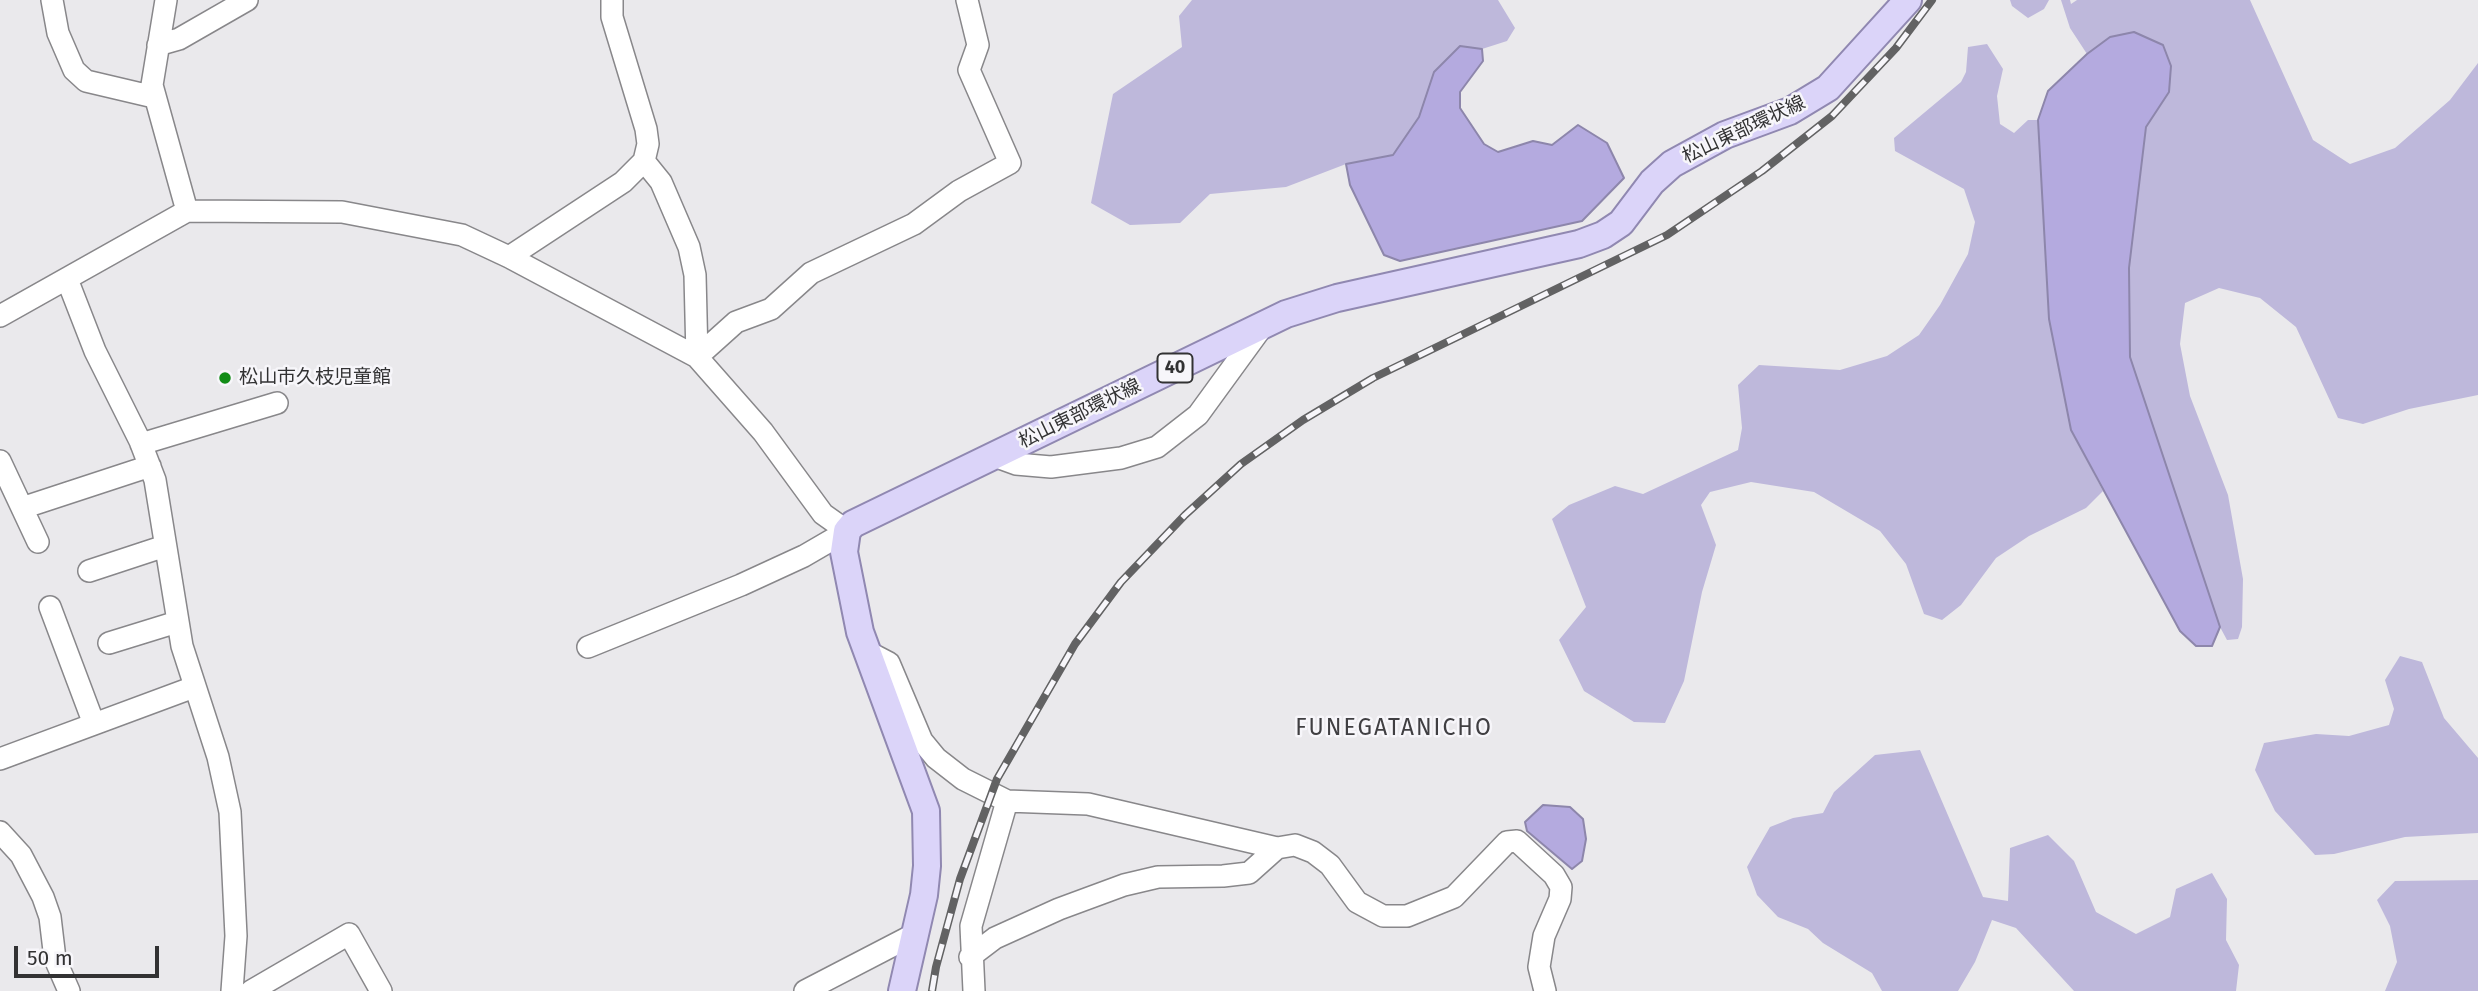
<!DOCTYPE html>
<meta charset="utf-8">
<style>
body{margin:0}
#map{position:relative;width:2478px;height:991px;overflow:hidden;background:#eae9ec;font-family:"Fira Sans",sans-serif}
canvas{display:block}
.scale{position:absolute;left:14px;top:946px;width:145px;height:32px;box-sizing:border-box;border:4px solid #323233;border-top:0;padding-left:9px;font-size:21px;line-height:24px;white-space:nowrap;color:#323233;-webkit-text-stroke:5px #f7f6fa;paint-order:stroke}
</style>
<div id="map">
<canvas width="2478" height="991"></canvas>
<div class="scale">50 m</div>
</div>
<script>
const context = document.querySelector('canvas').getContext('2d');
context.lineJoin = 'round';
function fill(path, color) {
  context.fillStyle = color;
  context.fill(path, 'evenodd');
}
function toPath(rows) {
  const path = new Path2D();
  for (const r of rows) {
    path.moveTo(r[0], r[1]);
    for (let i = 2; i < r.length; i += 2) path.lineTo(r[i], r[i + 1]);
  }
  return path;
}
function strokePath(path, color, width, dash) {
  context.strokeStyle = color;
  context.lineWidth = width;
  context.lineCap = dash ? 'butt' : 'round';
  context.setLineDash(dash || []);
  context.stroke(path);
}
function write(font, color, halo, rows, align = 'center') {
  context.font = font + ' "Fira Sans","Noto Sans JP",sans-serif';
  context.lineWidth = 5;
  context.setLineDash([]);
  context.textBaseline = 'middle';
  context.strokeStyle = halo;
  context.fillStyle = color;
  for (const [text, x, y, turn = 0] of rows) {
    context.save();
    context.translate(x, y);
    context.rotate((+turn || 0) * Math.PI / 180);
    context.textAlign = isNaN(turn) ? turn : align;
    if (halo) context.strokeText(text, 0, 0);
    context.fillText(text, 0, 0);
    context.restore();
  }
}
fill(toPath([
 [1192,0,1498,0,1515,28,1507,41,1482,49,1460,46,1434,72,1419,117,1393,155,1346,164,1286,187,1210,194,1180,223,1130,225,1091,203,1113,94,1182,47,1179,16],
 [2010,0,2049,0,2044,9,2028,18,2012,6],
 [2061,0,2070,0,2071,4,2077,0,2250,0,2313,140,2350,164,2395,148,2450,100,2478,63,2478,395,2409,409,2363,424,2338,418,2296,327,2260,298,2219,288,2185,303,2180,344,2190,396,2228,495,2243,579,2242,627,2238,639,2227,640,2220,627,2130,357,2129,268,2146,127,2169,92,2110,37,2087,54,2070,28],
 [1987,44,2003,69,1997,96,2000,124,2014,133,2028,120,2038,120,2049,319,2071,430,2103,491,2086,508,2029,536,1996,558,1961,605,1942,620,1924,614,1906,564,1880,531,1814,492,1751,482,1710,492,1701,505,1716,545,1702,592,1684,681,1665,723,1634,722,1584,691,1559,640,1586,607,1552,519,1569,505,1615,486,1643,494,1738,450,1742,428,1738,385,1759,365,1840,370,1887,356,1919,335,1940,305,1968,254,1975,222,1964,189,1895,151,1894,138,1961,82,1966,72,1968,47],
 [2400,656,2422,662,2444,718,2478,758,2478,833,2405,837,2334,854,2315,855,2275,811,2255,770,2264,743,2316,734,2349,736,2389,725,2394,709,2385,680],
 [1920,750,1983,897,2008,901,2010,848,2048,835,2074,861,2096,912,2136,934,2170,917,2176,889,2212,873,2227,899,2226,940,2239,965,2236,991,2074,991,2016,928,1992,920,1975,962,1958,991,1882,991,1872,973,1823,943,1808,929,1778,917,1757,895,1747,867,1770,827,1793,818,1823,813,1834,792,1875,755],
 [2478,880,2478,991,2385,991,2397,962,2390,926,2377,900,2395,881]
]), '#beb8db');
const water = toPath([
 [2134,32,2163,45,2171,66,2169,92,2146,127,2129,268,2130,357,2220,627,2212,646,2196,646,2180,631,2071,430,2049,319,2038,120,2048,91,2087,54,2110,37,2134,32],
 [1460,46,1482,49,1483,61,1460,92,1460,108,1484,144,1498,152,1533,141,1552,145,1578,125,1607,143,1624,178,1582,221,1400,261,1384,255,1350,185,1346,164,1393,155,1419,117,1434,72,1460,46],
 [1543,805,1570,807,1583,819,1586,839,1582,861,1572,869,1527,831,1525,822,1543,805]
]);
fill(water, '#b4aadf');
strokePath(water, '#8d86ab', 2);
const minor = toPath([
 [52,0,58,33,74,70,86,81,154,97],
 [166,0,152,85,187,211],
 [158,45,179,39,247,0],
 [644,161,661,182,689,247,695,275,697,357],
 [509,257,623,182,644,161,648,144,646,129,612,17,612,0],
 [67,279,95,351,140,441,155,480,182,646,218,757,230,812,236,936,232,991],
 [0,316,187,211,342,212,462,235,509,257,697,357,763,432,823,514,847,531,804,556,741,585,588,647],
 [697,357,736,322,771,309,811,273,914,224,959,191,1010,163,969,70,978,45,967,0],
 [141,444,277,403],
 [994,456,1016,464,1051,467,1121,458,1157,447,1198,415,1265,323],
 [0,461,38,542],
 [22,508,150,466],
 [89,571,165,546],
 [50,607,94,724],
 [109,643,177,622],
 [866,651,889,663,922,741,936,758,963,779,1007,801,971,926,974,991],
 [0,759,194,687],
 [1007,801,1088,804,1277,848],
 [0,832,21,855,43,897,50,917,55,959,69,991],
 [970,957,995,938,1059,909,1124,885,1158,877,1223,876,1249,873,1277,848,1295,845,1313,852,1330,865,1357,902,1383,916,1407,916,1454,897,1507,842,1517,841,1554,875,1561,887,1560,899,1544,936,1539,967,1545,991],
 [251,991,349,934,381,991],
 [805,991,913,935]
]);
const major = toPath([
 [902,991,924,895,927,866,926,811,860,632,844,552,847,531,853,524,1286,314,1337,298,1579,244,1603,235,1621,223,1652,182,1672,164,1725,135,1790,111,1828,88,1908,0]
]);
strokePath(minor, '#88878a', 24);
strokePath(major, '#9088b1', 30);
strokePath(minor, '#fff', 21);
strokePath(major, '#dbd4f9', 26);
const rail = toPath([
 [932,991,936,967,960,879,997,779,1075,644,1121,582,1185,515,1241,464,1303,420,1373,378,1667,235,1762,171,1832,116,1896,48,1932,0]
]);
strokePath(rail, '#626263', 8);
strokePath(rail, '#f7f6fa', 5, [16]);
for (const [x, y, r, color] of [
 [225,378,7,"#128c16"]
]) {
  const dot = new Path2D();
  dot.arc(x, y, r, 0, 2 * Math.PI);
  context.fillStyle = color;
  context.fill(dot);
  strokePath(dot, '#f7f6fa', 2.5);
}
for (const [x, y, w] of [
 [1175,368,35]
]) {
  const box = new Path2D();
  box.roundRect(x - w / 2, y - 14.5, w, 29, 5);
  context.fillStyle = '#f7f6fa';
  context.fill(box);
  strokePath(box, '#323233', 2);
}
write('bold 18px', '#323233', null, [
 ["40",1175,368]
]);
write('19px', '#323233', '#f7f6fa', [
 ["松山東部環状線",1744,130,-25],
 ["松山東部環状線",1080,414,-26]
]);
write('19px', '#323233', '#f7f6fa', [
 ["松山市久枝児童館",239,378]
], 'left');
context.letterSpacing = '2px';
write('23px', '#403f42', '#f7f6fa', [
 ["FUNEGATANICHO",1394,729]
]);
context.letterSpacing = '0px';
</script>
